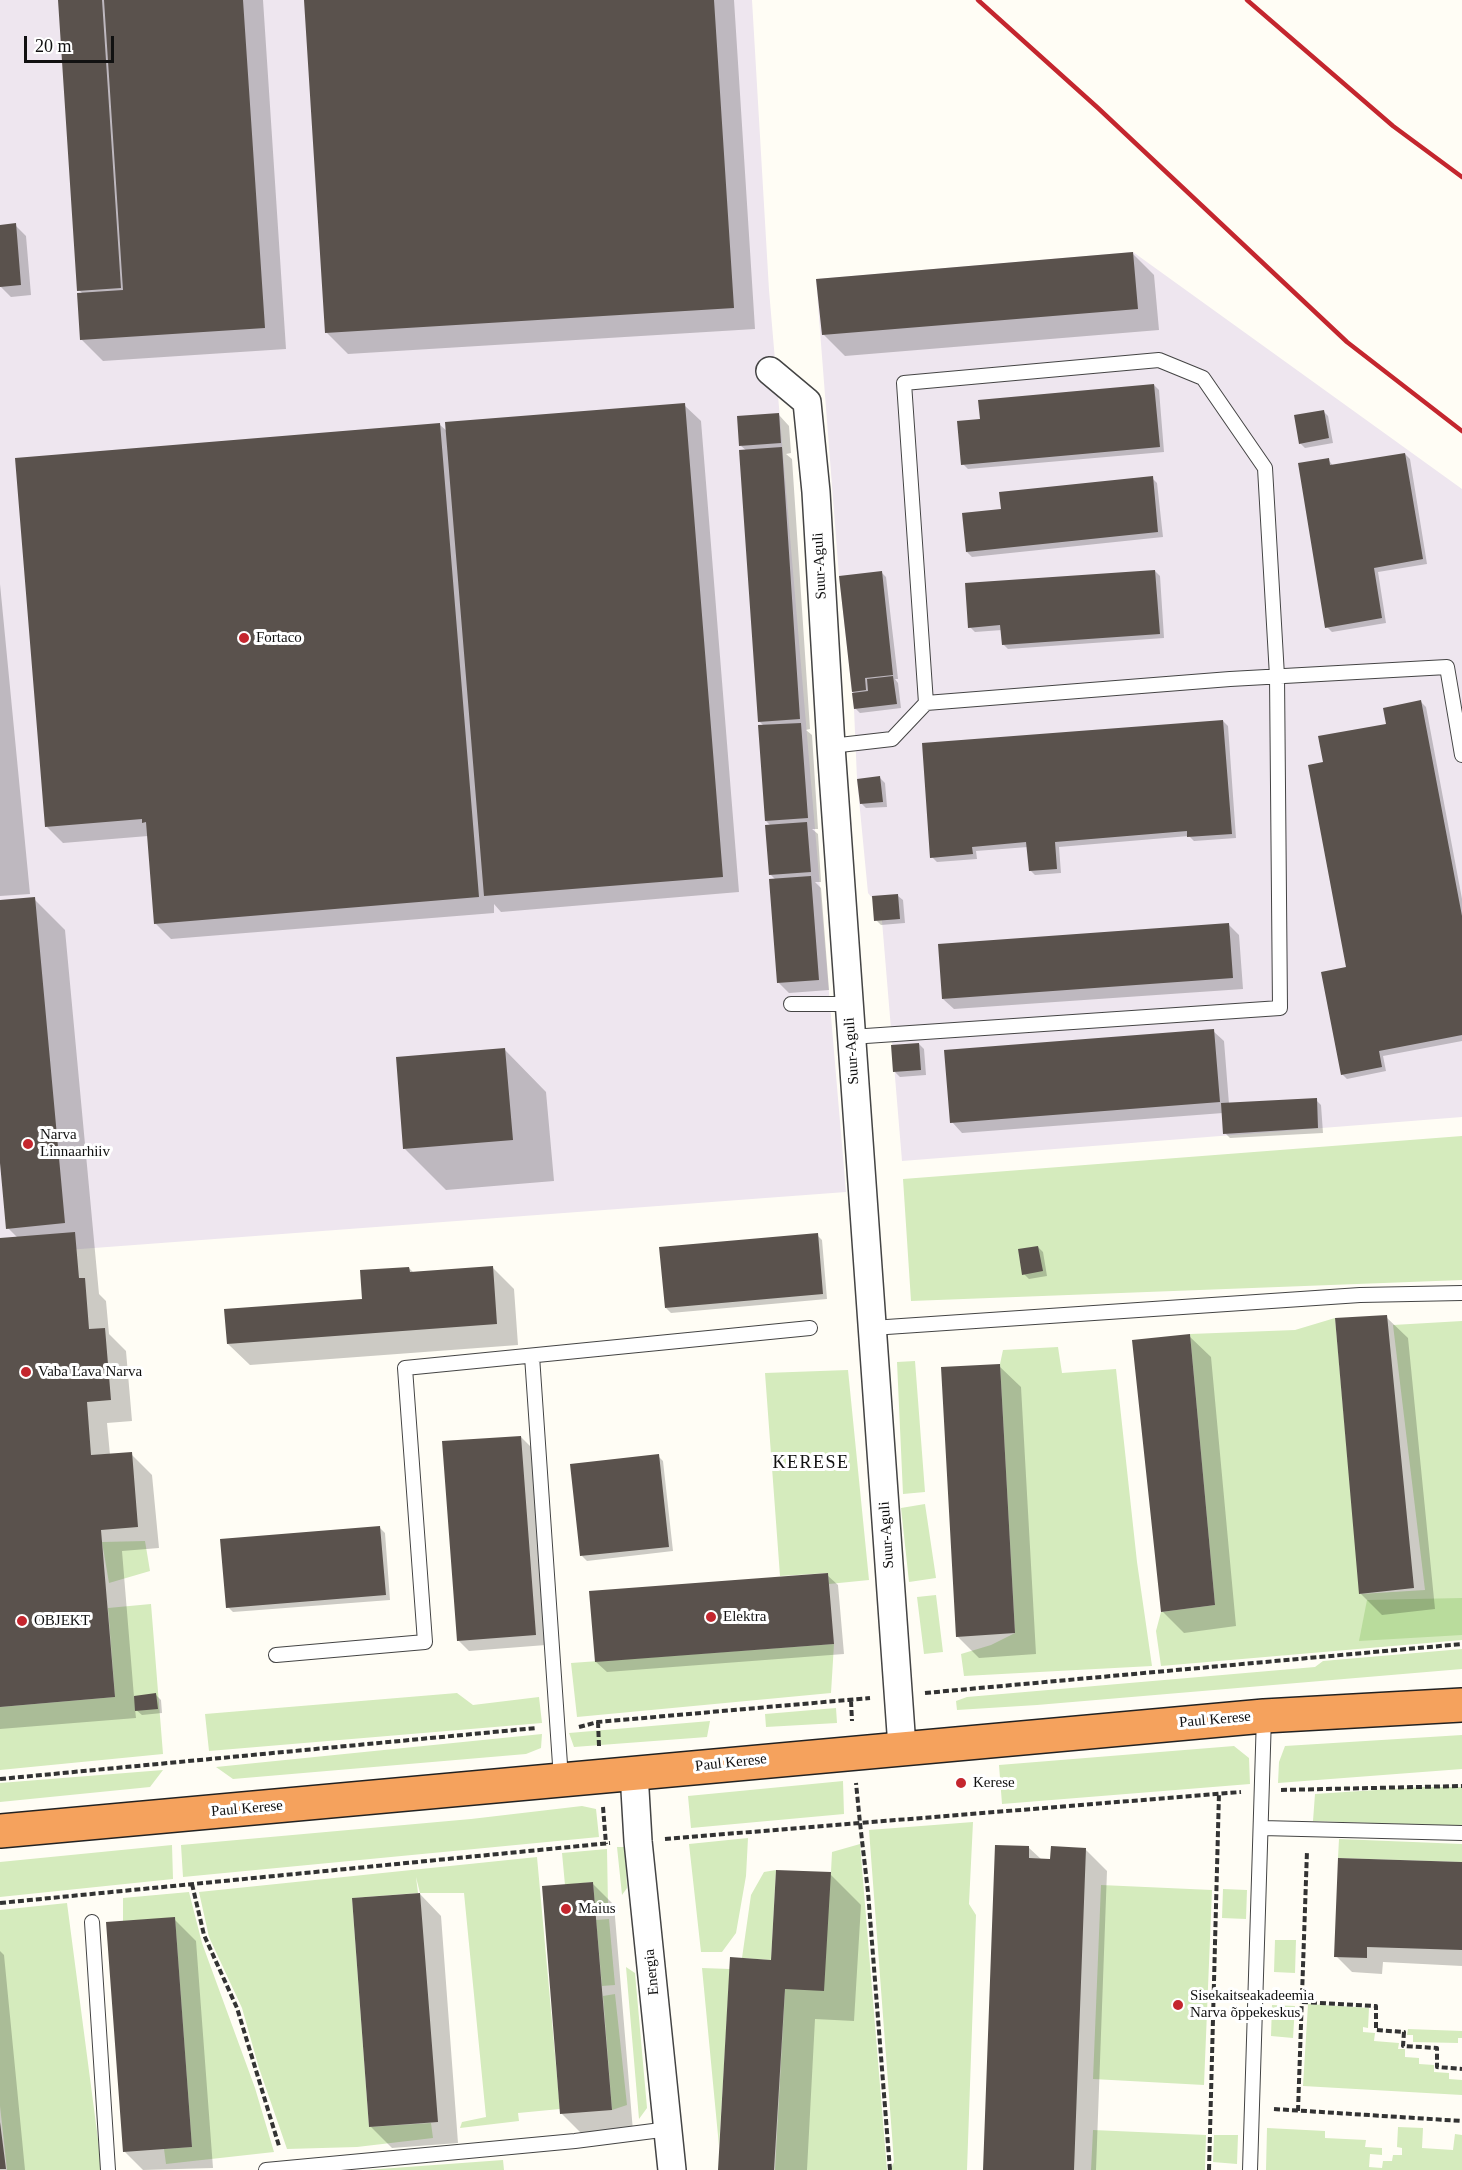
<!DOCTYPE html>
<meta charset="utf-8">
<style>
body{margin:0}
#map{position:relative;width:1462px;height:2170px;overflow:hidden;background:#fffdf5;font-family:"Times New Roman",serif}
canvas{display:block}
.scale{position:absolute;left:24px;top:36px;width:90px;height:27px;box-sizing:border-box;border:3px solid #111;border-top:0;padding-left:8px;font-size:18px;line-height:21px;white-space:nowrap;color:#111;-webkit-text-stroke:4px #fff;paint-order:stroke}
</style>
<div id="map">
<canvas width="1462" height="2170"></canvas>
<div class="scale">20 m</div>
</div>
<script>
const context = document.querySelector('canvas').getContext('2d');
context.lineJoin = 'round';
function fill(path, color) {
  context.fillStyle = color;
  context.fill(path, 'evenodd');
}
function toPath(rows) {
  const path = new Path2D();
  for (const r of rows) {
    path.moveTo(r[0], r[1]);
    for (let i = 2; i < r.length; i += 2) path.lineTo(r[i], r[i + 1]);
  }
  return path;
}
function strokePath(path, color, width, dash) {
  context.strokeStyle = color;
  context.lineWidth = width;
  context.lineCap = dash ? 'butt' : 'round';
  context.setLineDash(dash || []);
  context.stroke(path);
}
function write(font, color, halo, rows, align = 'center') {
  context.font = font + ' "Times New Roman",serif';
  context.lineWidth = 6;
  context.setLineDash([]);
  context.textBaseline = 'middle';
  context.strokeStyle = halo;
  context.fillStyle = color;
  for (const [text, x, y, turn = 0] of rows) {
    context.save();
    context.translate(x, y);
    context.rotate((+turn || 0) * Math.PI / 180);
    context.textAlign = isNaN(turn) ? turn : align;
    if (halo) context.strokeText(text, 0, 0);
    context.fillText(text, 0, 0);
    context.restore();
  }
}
fill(toPath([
 [0,0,752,0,769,290,846,1192,0,1255],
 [1133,252,1462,489,1462,1117,902,1161,881,909,868,893,857,779,854,709,839,576,816,279]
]), '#eee6ef');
fill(toPath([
 [1462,1136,1462,1280,911,1301,903,1179],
 [1335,1318,1360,1594,1425,1590,1393,1325,1462,1321,1462,1640,1161,1666,1156,1631,1161,1612,1215,1605,1190,1334,1295,1330],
 [1058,1347,1062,1373,1116,1369,1137,1562,1152,1666,964,1676,961,1654,991,1645,1015,1633,1000,1364,1003,1350],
 [915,1361,925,1492,903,1494,897,1362],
 [848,1370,869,1580,829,1584,828,1573,780,1576,765,1373],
 [925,1504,936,1578,909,1582,901,1508],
 [145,1541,150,1571,109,1583,102,1542],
 [936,1595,943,1652,924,1654,917,1597],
 [151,1604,163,1754,0,1770,0,1707,115,1697,108,1608],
 [834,1644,831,1693,577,1717,571,1663],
 [1462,1649,1462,1669,1037,1705,957,1710,956,1701,967,1697,1315,1667,1323,1661],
 [457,1693,473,1705,539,1697,542,1723,209,1751,205,1714],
 [836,1708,837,1723,766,1727,765,1714],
 [710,1721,707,1737,574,1747,569,1733],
 [542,1734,541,1748,526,1754,233,1779,216,1767],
 [1462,1735,1462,1769,1278,1783,1279,1762,1285,1746],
 [1234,1746,1249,1758,1250,1784,1002,1804,999,1765],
 [163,1770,150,1787,0,1802,0,1783],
 [843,1781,844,1814,691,1828,688,1796],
 [1422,1787,1462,1787,1462,1826,1313,1821,1315,1794],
 [582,1806,596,1809,599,1837,183,1877,181,1845,471,1819],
 [973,1822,969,1904,976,1915,967,2170,890,2170,894,2162,869,1830],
 [748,1838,746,1876,736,1933,722,1952,701,1952,689,1844],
 [1339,1839,1462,1844,1462,1862,1338,1858],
 [860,1844,887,2170,775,2170,785,1989,831,1872,832,1852],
 [172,1845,173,1879,0,1897,0,1862],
 [617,1847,625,1847,627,1888,622,1895],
 [607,1849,608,1906,595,1907,593,1882,565,1885,562,1853],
 [537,1857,560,2109,518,2113,519,2121,460,2128,462,2122,486,2117,464,1893,420,1893,416,1877,418,1893,352,1898,369,2127,431,2123,433,2138,357,2147,287,2149,259,2068,242,2008,209,1937,199,1892],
 [776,1870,771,1960,742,1958,751,1895,764,1872],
 [1101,1885,1212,1890,1204,2085,1093,2079],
 [1223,1889,1247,1890,1246,1919,1222,1918],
 [189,1892,202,1943,255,2088,274,2152,166,2164,164,2149,192,2147,175,1918,123,1921,123,1898],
 [67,1903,102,2170,7,2170,0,2106,0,1910],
 [609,1919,615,1985,602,1986,596,1920],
 [1275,1940,1296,1940,1295,1973,1274,1972],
 [626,1967,635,1973,647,2108,639,2119],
 [702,1968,730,1969,719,2146],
 [615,1994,627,2105,612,2110,603,1996],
 [1308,2004,1369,2008,1368,2028,1363,2027,1363,2032,1375,2033,1374,2041,1399,2043,1398,2049,1405,2049,1405,2057,1419,2058,1419,2064,1434,2065,1434,2072,1449,2073,1449,2079,1462,2080,1462,2095,1303,2086],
 [1272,2005,1295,2006,1293,2038,1271,2036],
 [1408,2029,1462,2031,1462,2038,1458,2038,1458,2043,1413,2042,1413,2035,1407,2035],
 [1398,2127,1423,2128,1422,2148,1453,2150,1455,2134,1462,2135,1462,2170,1266,2170,1267,2128,1325,2131,1325,2138,1366,2140,1365,2147,1382,2148,1382,2155,1370,2154,1369,2167,1382,2168,1383,2161,1392,2161,1393,2155,1402,2155,1402,2148,1397,2147],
 [1093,2130,1206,2135,1205,2170,1091,2170],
 [1214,2135,1238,2135,1237,2164,1213,2162],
 [503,2160,504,2170,366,2170]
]), '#d5ebbd');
fill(toPath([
 [1462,1598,1462,1635,1359,1641,1367,1600]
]), '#b9dc9c');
fill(toPath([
 [59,0,263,0,286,349,103,361,81,339,83,294,79,290],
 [305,0,734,0,755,329,348,354,326,332],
 [15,225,26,236,31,295,11,297,0,286,0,226],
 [1132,253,1154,275,1159,330,845,356,823,334],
 [1154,385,1159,390,1164,452,968,469,963,464,982,420],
 [684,405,701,421,739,892,501,912,494,904,494,913,171,939,155,923,148,836,63,843,47,827,440,425,448,432],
 [1323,411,1328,416,1333,443,1305,448,1300,443],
 [779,415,789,426,791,453,786,454,792,459,810,729,806,730,812,735,818,829,812,829,818,834,821,882,815,882,821,888,829,990,789,993,779,983,776,880,770,874,771,826,766,821,764,726,759,721,747,451,741,446],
 [1405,454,1410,459,1427,564,1378,572,1386,623,1332,632,1327,627,1328,459,1333,466],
 [1152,478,1157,483,1163,537,972,557,967,552,1003,510],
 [1155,571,1160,576,1164,638,1008,649,1003,644,1002,630,975,632,970,627],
 [881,572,886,577,898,679,895,679,898,683,901,708,860,713,855,708,840,577],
 [0,584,30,894,0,896],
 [1421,702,1426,707,1462,899,1462,1041,1383,1056,1386,1071,1347,1079,1342,1074,1348,968,1325,763],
 [1223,721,1228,726,1236,838,1194,841,1189,836,1059,847,1061,873,1035,875,1030,870,1028,847,976,851,977,859,937,862,932,857],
 [880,778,885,783,887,807,866,808,861,803],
 [898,896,903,900,905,923,881,925,876,920],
 [34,899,65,930,99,1294,106,1301,109,1334,126,1351,132,1421,107,1423,110,1455,131,1454,152,1475,159,1548,122,1551,134,1697,156,1695,161,1700,162,1713,142,1715,135,1709,136,1718,0,1729,0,1239,18,1238,8,1228,0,1147,0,902],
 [1228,924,1239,935,1243,989,954,1009,943,999],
 [1213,1031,1224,1041,1229,1104,1316,1100,1321,1105,1323,1133,1230,1138,1225,1133,1223,1113,962,1133,952,1122],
 [919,1044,924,1049,926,1075,900,1077,895,1072],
 [505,1050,546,1092,554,1181,446,1190,404,1148],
 [817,1235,822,1240,827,1299,671,1313,666,1308],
 [1038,1247,1043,1252,1047,1276,1029,1279,1024,1274],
 [492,1267,514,1289,518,1345,250,1365,228,1344,364,1300,409,1268,414,1273],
 [1386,1317,1408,1338,1435,1609,1382,1615,1361,1594],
 [1189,1336,1211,1357,1236,1626,1184,1633,1162,1611],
 [999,1366,1021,1387,1036,1654,979,1658,957,1636],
 [521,1437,532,1448,546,1645,469,1651,458,1640],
 [658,1456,663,1461,673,1551,587,1561,582,1556],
 [380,1528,385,1533,390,1600,233,1612,228,1607],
 [827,1575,838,1585,844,1654,607,1672,596,1662],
 [1028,1847,1042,1860,1052,1861,1085,1849,1107,1871,1096,2170,985,2170],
 [1462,1864,1462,1966,1383,1962,1382,1974,1352,1972,1336,1956],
 [830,1874,861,1905,854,2021,815,2019,807,2170,720,2170,772,1961],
 [593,1884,614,1905,633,2131,583,2135,562,2114],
 [420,1894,441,1916,458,2143,392,2148,371,2127],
 [174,1919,196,1941,213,2168,143,2170,125,2152],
 [0,1951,4,1955,25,2170,0,2170]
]), '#0003');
fill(toPath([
 [58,0,102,0,121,288,77,291],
 [104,0,243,0,265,328,80,340,77,293,123,290],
 [304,0,714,0,734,308,325,333],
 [16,223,21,285,0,287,0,225],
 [1133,252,1138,309,822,335,816,279],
 [1154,384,1160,447,961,465,957,421,980,419,978,400],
 [685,403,723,877,484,896,445,422],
 [1324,410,1329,438,1299,444,1294,415],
 [779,413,781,443,739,446,737,416],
 [440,423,479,897,154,924,146,822,142,823,142,819,45,827,15,458],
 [782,447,800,719,758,722,739,450],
 [1405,453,1423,559,1374,568,1382,618,1325,628,1298,463,1329,458,1330,465],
 [1153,476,1158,532,966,552,962,513,1001,509,999,492],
 [1155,570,1160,634,1002,645,1000,625,968,628,965,583],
 [882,571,893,675,865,678,866,690,852,692,839,576],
 [893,676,897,704,854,709,852,693,868,691,867,679],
 [1421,700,1462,916,1462,1035,1379,1051,1382,1067,1341,1075,1321,972,1346,967,1308,765,1323,762,1318,736,1386,724,1383,708],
 [1223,720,1232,834,1187,837,1187,831,1055,842,1057,869,1029,871,1026,842,972,847,973,854,930,858,922,743],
 [801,723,808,818,765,821,758,725],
 [880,776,883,802,860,804,857,779],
 [807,822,811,872,769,875,765,825],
 [811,876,819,980,777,983,769,879],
 [898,894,900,919,874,921,872,896],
 [35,897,65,1223,6,1229,0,1163,0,900],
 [1229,923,1233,978,942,999,938,944],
 [1214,1029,1220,1102,950,1123,944,1050],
 [919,1043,921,1070,893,1072,891,1045],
 [505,1048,513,1140,403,1149,396,1057],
 [1317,1098,1318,1128,1223,1134,1221,1103],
 [75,1232,79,1278,85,1278,89,1329,105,1328,111,1400,87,1402,91,1455,132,1452,138,1527,101,1530,115,1697,0,1707,0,1238],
 [818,1233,823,1294,665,1308,659,1247],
 [1038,1246,1043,1271,1022,1275,1018,1249],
 [493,1266,497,1324,227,1344,224,1309,362,1299,360,1270,409,1267,410,1272],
 [1387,1315,1414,1588,1359,1594,1335,1318],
 [1190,1334,1215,1605,1161,1612,1132,1340],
 [1000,1364,1015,1633,956,1637,941,1367],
 [521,1436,536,1635,457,1641,442,1441],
 [659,1454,669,1547,580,1556,570,1464],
 [380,1526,386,1595,226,1608,220,1539],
 [828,1573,834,1644,595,1662,589,1591],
 [156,1693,158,1709,135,1711,134,1696],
 [995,1845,1029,1846,1029,1858,1050,1859,1051,1846,1086,1848,1074,2170,983,2170],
 [1338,1858,1462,1862,1462,1950,1367,1947,1367,1958,1334,1957],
 [776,1870,831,1872,824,1991,785,1989,774,2170,718,2170,730,1957,771,1960],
 [593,1882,612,2110,560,2114,542,1886],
 [420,1893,438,2122,369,2127,352,1898],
 [175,1917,192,2147,123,2152,106,1922],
 [0,2122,6,2169,0,2169]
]), '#5a524d');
const lane = toPath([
 [831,746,892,739,926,703,1230,679,1447,667,1462,755],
 [791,1004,849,1004],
 [851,1037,1280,1008,1277,676,1265,468,1203,378,1159,360,904,383,926,703],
 [872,1328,1360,1295,1462,1293],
 [532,1356,561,1779],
 [276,1655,425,1642,405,1368,810,1328],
 [1262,1828,1462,1833],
 [92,1922,108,2170],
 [266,2170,575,2141,669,2129],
 [1250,2170,1264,1716]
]);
const street = toPath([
 [770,371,807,402,816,492,831,746,902,1747],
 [634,1773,638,1841,672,2170]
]);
const highway = toPath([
 [0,1831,1264,1716,1462,1705]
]);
strokePath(lane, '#444', 16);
strokePath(street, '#444', 30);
strokePath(highway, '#222', 36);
strokePath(toPath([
 [925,1693,1462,1644],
 [851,1701,852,1721],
 [598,1722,599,1746],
 [579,1727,598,1722,870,1698],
 [0,1779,536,1728],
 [1281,1790,1462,1786],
 [603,1807,606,1844],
 [665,1839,860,1823,856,1783],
 [192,1884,204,1935,237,2008,279,2146],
 [0,1903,610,1843],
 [1302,2002,1376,2006,1376,2030,1404,2032,1403,2046,1437,2048,1437,2067,1462,2069],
 [1274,2109,1462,2121],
 [1298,2111,1307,1851],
 [890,2170,868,1892,860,1823,1241,1792],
 [1209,2170,1219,1793]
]), '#333', 4, [6, 3]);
strokePath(lane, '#fff', 14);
strokePath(street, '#fff', 27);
strokePath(highway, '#f5a25d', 33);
strokePath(toPath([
 [978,0,1098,108,1347,342,1462,431],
 [1247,0,1393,126,1462,177]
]), '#c4262e', 4.5);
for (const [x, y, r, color] of [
 [244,638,6,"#c4262e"],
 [28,1144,6,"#c4262e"],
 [26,1372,6,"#c4262e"],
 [711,1617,6,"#c4262e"],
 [22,1621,6,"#c4262e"],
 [961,1783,6,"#c4262e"],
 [566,1909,6,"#c4262e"],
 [1178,2005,6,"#c4262e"]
]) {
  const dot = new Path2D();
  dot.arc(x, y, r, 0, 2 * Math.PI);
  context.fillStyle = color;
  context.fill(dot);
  strokePath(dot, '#fff', 2);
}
write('15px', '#111', '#fff', [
 ["Suur-Aguli",820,566,-93],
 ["Suur-Aguli",852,1051,-94],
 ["Suur-Aguli",887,1535,-94],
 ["Paul Kerese",1215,1720,-5],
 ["Paul Kerese",731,1763,-6],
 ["Paul Kerese",247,1809,-5],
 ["Energia",652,1972,-96]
]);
write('15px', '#111', '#fff', [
 ["Fortaco",256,638],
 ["Narva",40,1135],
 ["Linnaarhiiv",40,1152],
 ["Vaba Lava Narva",38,1372],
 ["Elektra",723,1617],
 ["OBJEKT",34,1621],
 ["Kerese",973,1783],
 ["Maius",578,1909],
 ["Sisekaitseakadeemia",1190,1996],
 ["Narva õppekeskus",1190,2013]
], 'left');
context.letterSpacing = '1.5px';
write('18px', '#111', '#fff', [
 ["KERESE",811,1463]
]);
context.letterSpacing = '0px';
</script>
